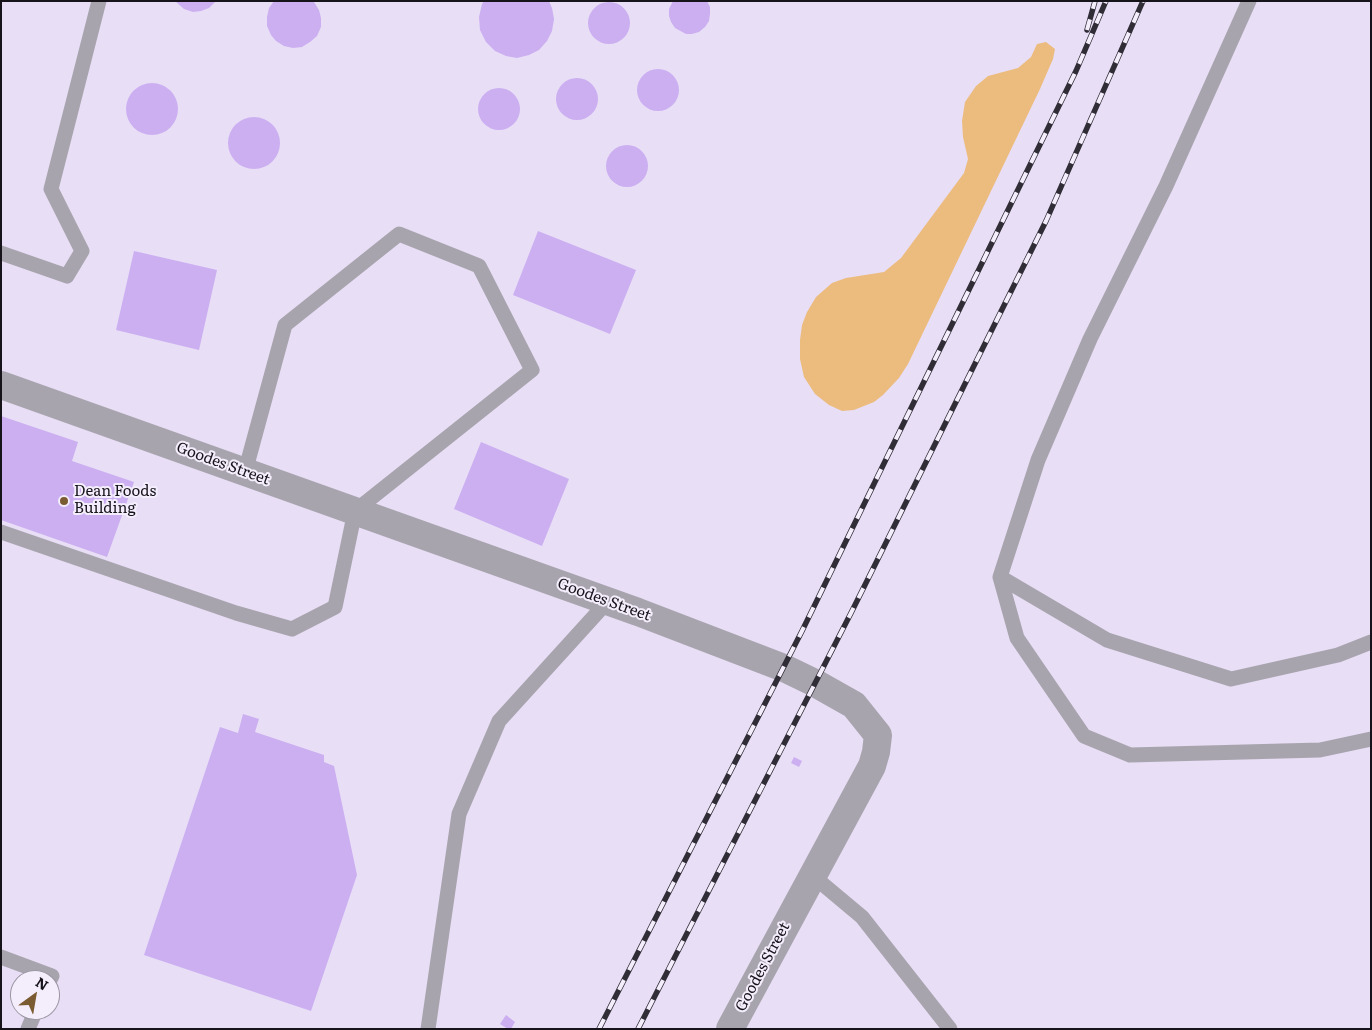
<!DOCTYPE html>
<style>
body{margin:0}
#map{position:relative;width:1372px;height:1030px;overflow:hidden;background:#e8def6;font-family:Literata,serif}
canvas{display:block}
.frame{position:absolute;inset:0;border:2px solid #16131b;pointer-events:none}
.north{position:absolute;left:10px;top:970px;width:50px;height:50px;box-sizing:border-box;background:#f4eefc;border:1px solid #9b96a2;border-radius:50%;rotate:32deg;font-size:14px;font-weight:700;line-height:20px;text-align:center;color:#16131b}
.north::after{content:'';display:block;margin:auto;width:18px;height:22px;background:#7b5b31;clip-path:polygon(50% 0,100% 100%,50% 72%,0 100%)}
</style>
<div id="map">
<canvas width="1372" height="1030"></canvas>
<div class="frame"></div>
<div class="north">N</div>
</div>
<script>
const context = document.querySelector('canvas').getContext('2d');
context.lineJoin = 'round';
function fill(path, color) {
  context.fillStyle = color;
  context.fill(path, 'evenodd');
}
function toPath(rows) {
  const path = new Path2D();
  for (const r of rows) {
    if (r.length === 3) {
      path.moveTo(r[0] + r[2], r[1]);
      path.arc(r[0], r[1], r[2], 0, 2 * Math.PI);
      continue;
    }
    path.moveTo(r[0], r[1]);
    for (let i = 2; i < r.length; i += 2) path.lineTo(r[i], r[i + 1]);
  }
  return path;
}
function strokePath(path, color, width, dash) {
  context.strokeStyle = color;
  context.lineWidth = width;
  context.lineCap = dash ? 'butt' : 'round';
  context.setLineDash(dash || []);
  context.stroke(path);
}
function write(font, color, halo, rows, align = 'center') {
  context.font = font + ' Literata,serif';
  context.lineWidth = 4;
  context.setLineDash([]);
  context.textBaseline = 'middle';
  context.strokeStyle = halo;
  context.fillStyle = color;
  for (const [text, x, y, turn = 0] of rows) {
    context.save();
    context.translate(x, y);
    context.rotate((+turn || 0) * Math.PI / 180);
    context.textAlign = isNaN(turn) ? turn : align;
    if (halo) context.strokeText(text, 0, 0);
    context.fillText(text, 0, 0);
    context.restore();
  }
}
fill(toPath([
 [1046,42,1055,49,1053,59,1040,89,908,364,899,378,883,395,874,402,854,410,842,411,829,405,815,394,804,377,800,359,800,340,802,325,807,312,816,297,832,283,846,278,884,272,901,258,964,173,968,159,963,137,962,121,965,102,976,86,988,76,1018,68,1031,57,1037,44]
]), '#ecbc7f');
fill(toPath([
 [175,1,216,1,209,8,201,11,193,12,184,9],
 [274,1,314,2,319,10,321,18,321,27,317,36,310,42,302,47,293,48,284,46,276,41,271,35,267,26,267,17,269,8],
 [484,1,549,1,552,8,554,19,552,31,547,41,539,50,529,55,517,58,506,56,495,51,486,42,480,30,479,17,482,4],
 [673,1,707,1,710,7,710,14,709,21,705,27,699,32,692,34,686,34,675,28,671,22,669,16,669,9],
 [609,23,21],
 [658,90,21],
 [577,99,21],
 [152,109,26],
 [499,109,21],
 [254,143,26],
 [627,166,21],
 [538,231,636,270,610,334,513,295],
 [134,251,217,270,199,350,116,330],
 [1,416,78,442,72,461,134,482,107,557,1,520],
 [481,442,569,479,542,546,454,509],
 [243,714,259,719,255,732,324,755,324,762,334,766,357,875,311,1011,144,955,220,727,238,733],
 [794,757,802,761,799,767,791,763],
 [506,1015,515,1022,511,1029,508,1029,500,1024]
]), '#ccaff1');
strokePath(toPath([
 [1249,1,1166,186,1090,339,1038,460,1000,577,1017,638,1084,736,1130,755,1320,750,1371,739],
 [1,253,67,276,82,251,51,189,99,1],
 [1,532,236,613,292,629,335,607,355,511,532,370,479,266,399,234,285,325,245,472],
 [1000,577,1107,640,1231,679,1338,655,1371,642],
 [813,876,862,917,950,1029],
 [1,957,52,976,50,980],
 [28,1029,36,1010],
 [428,1029,459,814,499,721,608,601]
]), '#a8a4ae', 15);
strokePath(toPath([
 [1,385,638,612,784,668,815,683,854,705,878,735,876,752,872,766,730,1029]
]), '#a8a4ae', 28);
const rail = toPath([
 [1087,30,1095,1],
 [599,1029,802,631,1076,71,1106,1],
 [638,1029,851,613,1046,221,1143,1]
]);
strokePath(rail, '#312d37', 5.5);
strokePath(rail, '#f4eefc', 4, [11]);
for (const [x, y, r, color] of [
 [64,501,5,"#7b5b31"]
]) {
  const dot = new Path2D();
  dot.arc(x, y, r, 0, 2 * Math.PI);
  context.fillStyle = color;
  context.fill(dot);
  strokePath(dot, '#f4eefc', 2);
}
write('15px', '#16131b', '#f4eefc', [
 ["Goodes Street",223,464,20],
 ["Goodes Street",604,600,20],
 ["Goodes Street",763,967,-62]
]);
write('15px', '#16131b', '#f4eefc', [
 ["Dean Foods",74,492],
 ["Building",74,509]
], 'left');
</script>
